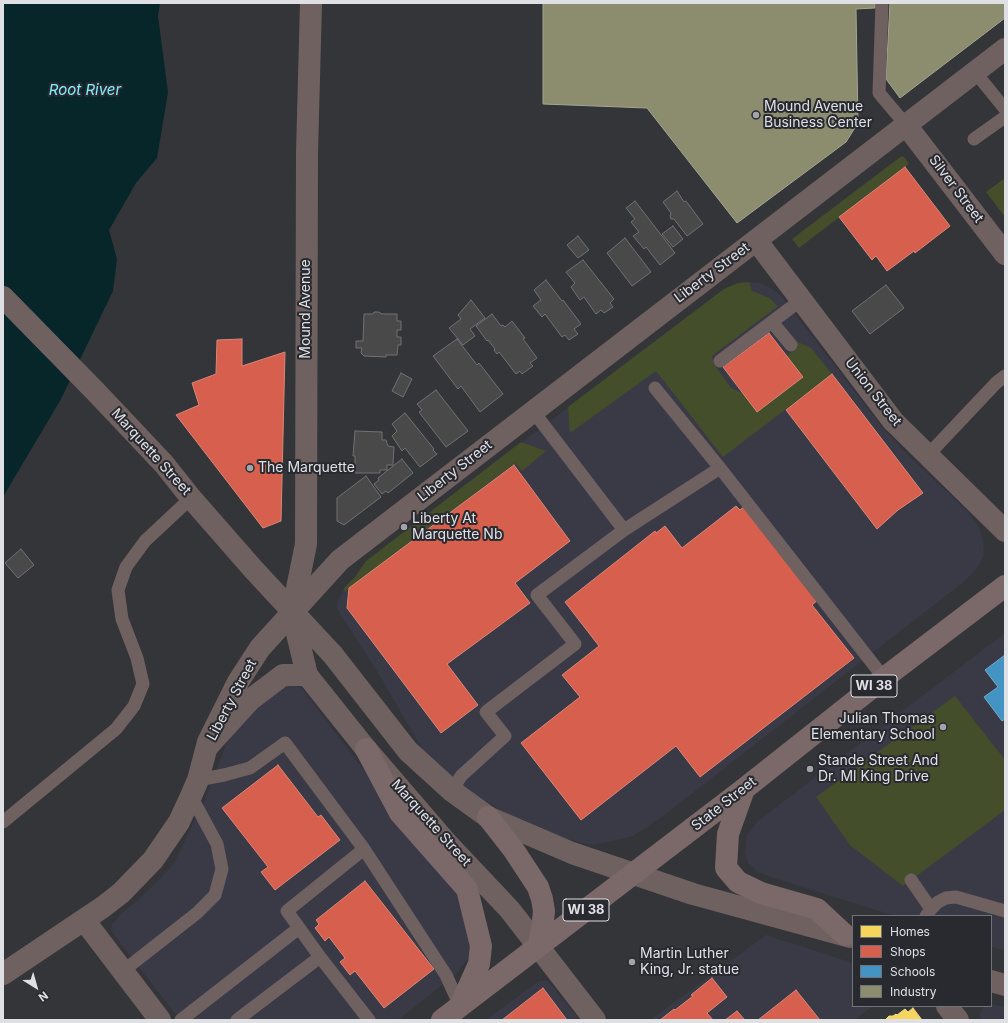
<!DOCTYPE html>
<style>
body{margin:0}
#map{position:relative;width:1008px;height:1023px;overflow:hidden;background:#343539;font-family:Inter,sans-serif}
canvas{display:block}
.frame{position:absolute;inset:0;border:4px solid #dfe0e4;pointer-events:none}
.legend{position:absolute;left:852px;top:915px;width:140px;height:92px;box-sizing:border-box;background:#292a30;border:1px solid #727378;margin:0;padding:5px 7px;list-style:none;font-size:12px;color:#dfe0e4}
.legend li{display:flex;align-items:center;gap:8px;height:20px}
.legend b{width:20px;border:1px solid #727378}
.north{position:absolute;left:16px;top:967px;width:40px;height:40px;-webkit-text-stroke:3px #292a30;paint-order:stroke;rotate:143deg;font-size:11px;font-weight:700;line-height:16px;text-align:center;color:#dfe0e4}
.north::after{content:'';display:block;margin:auto;width:14px;height:18px;background:#dfe0e4;clip-path:polygon(50% 0,100% 100%,50% 72%,0 100%)}
</style>
<div id="map">
<canvas width="1008" height="1023"></canvas>
<div class="frame"></div>
<ul class="legend">
<li><b style="height:11px;background:#f6d55c"></b>Homes</li>
<li><b style="height:11px;background:#d6604d"></b>Shops</li>
<li><b style="height:11px;background:#4393c3"></b>Schools</li>
<li><b style="height:11px;background:#8c8c6e"></b>Industry</li>
</ul>
<div class="north">N</div>
</div>
<script>
const context = document.querySelector('canvas').getContext('2d');
context.lineJoin = 'round';
function fill(path, color) {
  context.fillStyle = color;
  context.fill(path, 'evenodd');
}
function toPath(rows) {
  const path = new Path2D();
  for (const r of rows) {
    path.moveTo(r[0], r[1]);
    for (let i = 2; i < r.length; i += 2) path.lineTo(r[i], r[i + 1]);
  }
  return path;
}
function strokePath(path, color, width, dash) {
  context.strokeStyle = color;
  context.lineWidth = width;
  context.lineCap = dash ? 'butt' : 'round';
  context.setLineDash(dash || []);
  context.stroke(path);
}
function write(font, color, halo, rows, align = 'center') {
  context.font = font + ' Inter,sans-serif';
  context.lineWidth = 4;
  context.setLineDash([]);
  context.textBaseline = 'middle';
  context.strokeStyle = halo;
  context.fillStyle = color;
  for (const [text, x, y, turn = 0] of rows) {
    context.save();
    context.translate(x, y);
    context.rotate((+turn || 0) * Math.PI / 180);
    context.textAlign = isNaN(turn) ? turn : align;
    if (halo) context.strokeText(text, 0, 0);
    context.fillText(text, 0, 0);
    context.restore();
  }
}
fill(toPath([
 [749,282,760,283,771,288,782,297,881,426,904,451,968,512,979,527,983,541,984,555,978,567,966,580,658,820,633,836,613,841,591,845,563,838,513,818,472,793,441,769,424,752,374,666,342,617,337,608,338,601,344,588,355,577,366,561,724,289,738,283],
 [1005,633,1005,951,991,947,991,916,895,916,771,877,758,872,748,863,745,852,747,835,758,821],
 [289,683,299,687,304,691,363,769,390,811,459,886,473,934,469,957,456,974,398,1020,180,1020,114,935,111,929,112,924,121,914,141,897,159,880,174,863,204,802,229,737,234,726],
 [766,935,853,963,853,1006,873,1006,855,1020,650,1020],
 [539,981,547,981,552,986,580,1020,486,1020],
 [991,1004,1005,1007,1005,1020,982,1020,980,1016,981,1010,985,1006,991,1006]
]), '#393a46');
fill(toPath([
 [903,156,909,164,799,248,792,239,899,158],
 [1005,178,1005,217,986,192],
 [749,282,752,291,769,298,778,306,712,356,714,364,731,388,743,393,786,356,798,348,796,341,811,348,832,374,723,457,656,371,570,433,568,407,724,289,738,283],
 [521,442,546,451,522,471,515,463,345,592,344,588,355,577,366,561],
 [955,696,1005,760,1005,810,903,886,850,845,816,797]
]), '#444e2b');
fill(toPath([
 [3,3,160,3,158,16,168,92,157,158,136,183,109,230,117,259,113,291,61,399,3,497]
]), '#06262a');
const homes = toPath([
 [913,1008,922,1020,885,1020,889,1016,893,1016,896,1014,897,1015,905,1009,908,1012,913,1008]
]);
fill(homes, '#f6d55c');
strokePath(homes, '#efd885', 1);
const shops = toPath([
 [905,167,950,226,915,253,914,251,887,271,876,256,872,260,839,217,905,167],
 [769,333,803,377,757,412,723,367,769,333],
 [242,339,242,366,285,352,281,521,263,528,176,415,199,405,192,383,216,374,217,340,242,339],
 [832,374,923,493,898,510,877,529,786,410,832,374],
 [514,465,570,541,515,583,530,603,447,664,478,705,441,733,347,608,349,588,514,465],
 [746,505,819,599,812,605,854,658,700,777,676,746,581,820,521,743,580,697,562,675,599,646,565,602,655,531,656,533,665,526,682,548,736,506,740,510,746,505],
 [278,765,318,817,321,815,340,840,275,890,261,872,268,867,222,808,278,765],
 [365,881,434,969,384,1008,355,971,350,975,340,962,345,958,329,937,325,941,315,928,319,924,316,920,365,881],
 [712,978,727,997,707,1013,713,1020,660,1020,674,1009,675,1010,693,996,691,995,712,978],
 [543,988,567,1020,502,1020,543,988],
 [796,990,820,1020,758,1020,796,990],
 [737,1011,745,1020,725,1020,737,1011]
]);
fill(shops, '#d6604d');
strokePath(shops, '#d9867a', 1);
const schools = toPath([
 [1005,655,1005,719,1002,721,984,697,998,687,985,670,1005,655]
]);
fill(schools, '#4393c3');
strokePath(schools, '#72aacd', 1);
const industry = toPath([
 [543,3,875,3,875,8,856,9,858,123,846,142,737,223,647,108,543,104,543,3],
 [890,3,1005,3,1005,18,900,98,886,79,890,3]
]);
fill(industry, '#8c8c6e');
strokePath(industry, '#a5a591', 1);
const building = toPath([
 [677,191,684,202,686,201,703,224,687,236,674,219,671,219,670,216,671,213,663,202,677,191],
 [635,201,675,253,660,265,646,247,644,249,633,236,639,232,631,222,635,219,626,208,635,201],
 [673,226,683,239,673,247,662,234,673,226],
 [578,236,589,250,578,258,567,245,578,236],
 [625,238,651,272,632,286,607,253,625,238],
 [583,260,614,299,610,303,613,307,604,313,601,310,596,314,584,297,580,300,571,287,575,283,566,272,583,260],
 [546,280,562,301,563,300,581,324,574,329,578,334,569,340,565,335,562,337,545,314,542,317,533,306,541,300,534,290,546,280],
 [886,285,904,308,870,334,852,311,886,285],
 [471,300,485,318,470,329,475,336,463,345,449,328,461,319,458,315,471,300],
 [375,312,379,312,382,314,397,314,397,321,401,321,401,330,397,330,397,337,401,337,401,345,398,345,397,355,386,355,386,357,364,356,361,353,362,348,356,348,356,341,363,341,364,314,372,314,375,312],
 [492,314,501,326,503,325,505,327,512,321,525,338,523,339,537,358,530,363,533,366,522,374,520,371,516,374,499,352,497,354,494,350,495,349,488,340,487,341,476,326,492,314],
 [457,339,477,365,479,363,503,394,480,412,461,386,458,389,433,356,457,339],
 [401,373,412,379,403,397,392,391,401,373],
 [436,390,468,431,446,447,419,412,422,410,417,404,436,390],
 [405,413,434,449,433,450,437,454,420,467,405,448,402,451,392,436,397,431,392,424,405,413],
 [355,431,382,432,382,440,386,440,388,446,394,447,393,465,387,465,387,470,380,470,380,473,355,473,355,456,353,456,355,431],
 [402,459,413,473,388,493,386,491,382,494,374,484,379,480,378,478,402,459],
 [366,476,381,497,344,525,337,521,337,498,366,476],
 [21,549,34,565,18,578,5,563,21,549]
]);
fill(building, '#4a494a');
strokePath(building, '#727172', 1);
strokePath(toPath([
 [882,3,879,93,906,125],
 [975,72,1005,109],
 [974,139,1005,117],
 [772,322,791,345],
 [720,361,801,300],
 [655,388,720,468,884,678],
 [533,411,624,530],
 [928,455,996,383,1005,376],
 [198,780,224,775,250,768,285,743,364,849,446,975,460,1006],
 [452,791,461,776,505,736,486,712,575,644,537,595,624,530,720,468],
 [3,822,116,729,134,706,143,684,137,658,122,619,118,590,126,567,145,541,191,498],
 [364,849,287,911,320,957,369,1020],
 [911,880,931,909],
 [926,916,931,909,938,902,946,898,956,897,1005,911],
 [123,971,197,913,215,895,222,869,217,844,191,796],
 [181,1020,299,928],
 [237,1020,320,957]
]), '#706161', 13);
strokePath(toPath([
 [906,125,1005,254],
 [756,240,893,421,1005,531],
 [84,920,160,1020],
 [3,974,103,907,121,893,153,860,179,822,191,796,198,780,208,742,238,682,260,648,340,560,1005,49],
 [947,1006,958,1020]
]), '#706161', 22);
strokePath(toPath([
 [311,3,307,153,306,544,292,613,307,675,366,749,445,841,510,910,595,1020],
 [3,297,96,392,164,464,191,498,254,570,333,655,408,751,452,791,488,817,572,853,693,894,850,937],
 [208,746,250,700,283,675,307,675],
 [991,981,1005,985]
]), '#706161', 22);
strokePath(toPath([
 [366,749,400,813,467,889,481,946,479,964,461,1004],
 [744,789,728,834,726,868,738,882,761,893,817,909,845,935],
 [488,817,513,849,538,887,542,899,544,911,542,930,538,947],
 [442,1020,744,789,884,678,1005,586]
]), '#7b6869', 22);
for (const [x, y, r, color] of [
 [756,115,4,"#a3a4a8"],
 [250,468,4,"#a3a4a8"],
 [404,527,4,"#a3a4a8"],
 [943,727,4,"#a3a4a8"],
 [810,769,4,"#a3a4a8"],
 [632,962,4,"#a3a4a8"]
]) {
  const dot = new Path2D();
  dot.arc(x, y, r, 0, 2 * Math.PI);
  context.fillStyle = color;
  context.fill(dot);
  strokePath(dot, '#292a30', 1.5);
}
for (const [x, y, w] of [
 [874,686,46],
 [586,910,46]
]) {
  const box = new Path2D();
  box.roundRect(x - w / 2, y - 11, w, 22, 3);
  context.fillStyle = '#292a30';
  context.fill(box);
  strokePath(box, '#dfe0e4', 1);
}
write('bold 13px', '#dfe0e4', null, [
 ["WI 38",874,686],
 ["WI 38",586,910]
]);
write('14px', '#dfe0e4', '#292a30', [
 ["Mound Avenue",764,107],
 ["Business Center",764,123],
 ["The Marquette",258,468],
 ["Liberty At",412,519],
 ["Marquette Nb",412,535],
 ["Julian Thomas",935,719,"right"],
 ["Elementary School",935,735,"right"],
 ["Stande Street And",818,761],
 ["Dr. Ml King Drive",818,777],
 ["Martin Luther",640,954],
 ["King, Jr. statue",640,970]
], 'left');
write('14px', '#dfe0e4', '#292a30', [
 ["Silver Street",956,189,53],
 ["Liberty Street",712,273,-37],
 ["Mound Avenue",306,309,-90],
 ["Union Street",873,392,52],
 ["Marquette Street",151,452,48],
 ["Liberty Street",455,471,-38],
 ["Liberty Street",232,700,-62],
 ["State Street",724,804,-38],
 ["Marquette Street",431,823,48]
]);
write('italic 15px', '#80ebfd', '#292a30', [
 ["Root River",85,90]
]);
</script>
